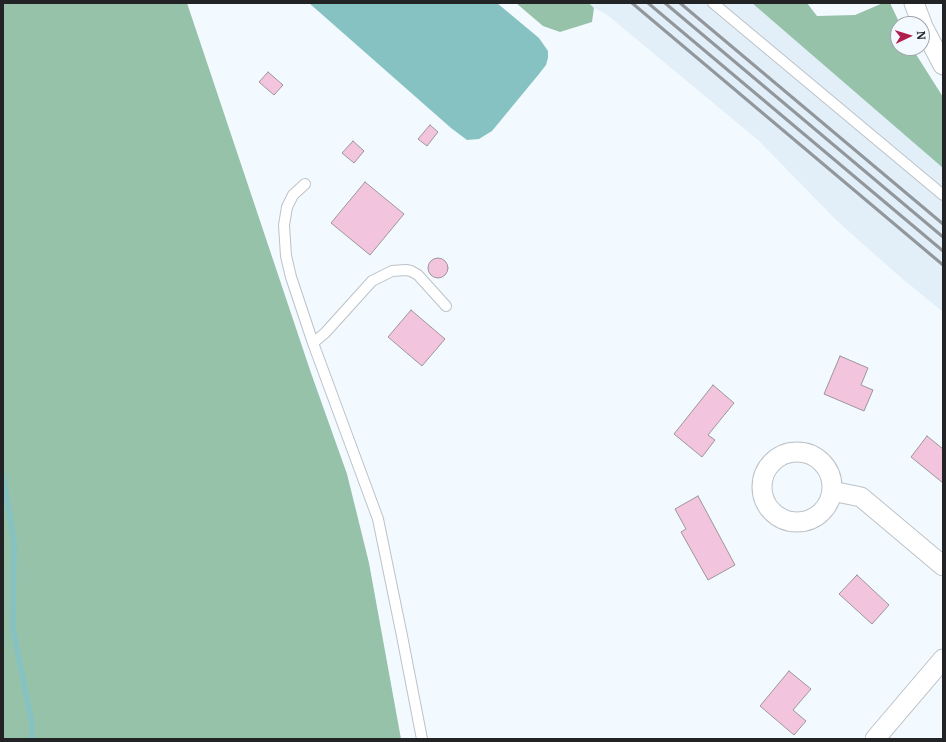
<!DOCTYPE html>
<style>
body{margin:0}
#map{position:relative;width:946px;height:742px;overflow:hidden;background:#f3faff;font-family:Merriweather,serif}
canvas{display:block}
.frame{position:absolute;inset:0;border:4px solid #212325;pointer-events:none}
.north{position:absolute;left:890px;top:16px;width:40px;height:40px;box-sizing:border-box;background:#f3faff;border:1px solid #9fa4a8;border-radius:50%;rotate:86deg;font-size:11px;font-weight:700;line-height:16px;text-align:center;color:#212325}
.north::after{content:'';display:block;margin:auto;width:14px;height:18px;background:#b01e4e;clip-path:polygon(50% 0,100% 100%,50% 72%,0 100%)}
</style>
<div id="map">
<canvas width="946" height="742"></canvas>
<div class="frame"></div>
<div class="north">N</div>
</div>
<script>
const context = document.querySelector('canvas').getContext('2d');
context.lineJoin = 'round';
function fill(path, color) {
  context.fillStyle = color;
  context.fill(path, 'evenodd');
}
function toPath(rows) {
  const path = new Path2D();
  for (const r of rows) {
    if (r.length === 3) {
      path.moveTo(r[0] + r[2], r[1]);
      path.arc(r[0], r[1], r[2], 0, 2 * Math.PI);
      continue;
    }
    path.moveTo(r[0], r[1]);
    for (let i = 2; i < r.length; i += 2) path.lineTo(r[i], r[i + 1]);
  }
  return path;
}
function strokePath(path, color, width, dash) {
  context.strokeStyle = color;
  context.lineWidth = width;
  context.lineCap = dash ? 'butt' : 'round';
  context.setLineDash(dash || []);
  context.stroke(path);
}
fill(toPath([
 [589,3,752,3,943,168,943,312,899,276,836,220,759,141,606,14,594,8]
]), '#e2eff9');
fill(toPath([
 [3,3,187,3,311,373,347,474,369,563,401,739,3,739],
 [516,3,589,3,594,8,592,22,560,32,543,26],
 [752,3,807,3,817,16,855,15,883,3,890,3,900,24,898,24,898,48,912,48,943,97,943,168]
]), '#95c2a9');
fill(toPath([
 [309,3,497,3,539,38,548,51,548,58,546,65,539,74,492,131,479,139,467,140,451,128]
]), '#86c2c1');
strokePath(toPath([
 [3,476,14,541,13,629,32,724,32,739]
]), '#86c2c1', 5.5);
const building = toPath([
 [268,72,283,85,274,95,259,82,268,72],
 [430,125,438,132,427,146,418,139,430,125],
 [353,141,364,151,354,163,342,153,353,141],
 [365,182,404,214,370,255,331,223,365,182],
 [438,268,10],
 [411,310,445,339,422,366,388,337,411,310],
 [840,356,868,368,861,385,873,390,864,411,824,394,840,356],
 [713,385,734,403,708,435,715,440,702,457,674,434,713,385],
 [927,436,943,449,943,483,911,457,927,436],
 [698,496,735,565,708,580,681,532,686,529,675,509,698,496],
 [857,575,889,605,872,624,839,594,857,575],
 [789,671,811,689,793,710,806,721,794,735,760,706,789,671]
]);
fill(building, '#f2c4dd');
strokePath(building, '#9c9599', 1);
const lane = toPath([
 [713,3,943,195],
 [305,184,293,195,287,207,284,225,286,256,291,277,313,343,378,519,402,636,422,739],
 [313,343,325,333,372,281,392,271,406,270,411,271,418,275,446,306]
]);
const street = toPath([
 [914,3,922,24],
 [922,25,943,65],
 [797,487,35],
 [832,491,861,497,943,566],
 [875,739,943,659]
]);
strokePath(lane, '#bcc2c7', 12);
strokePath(street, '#bcc2c7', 21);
strokePath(lane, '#fff', 10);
strokePath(street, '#fff', 19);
strokePath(toPath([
 [632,3,943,265],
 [648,3,943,251],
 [665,3,943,237],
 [680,3,943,224]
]), '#92979b', 3);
</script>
